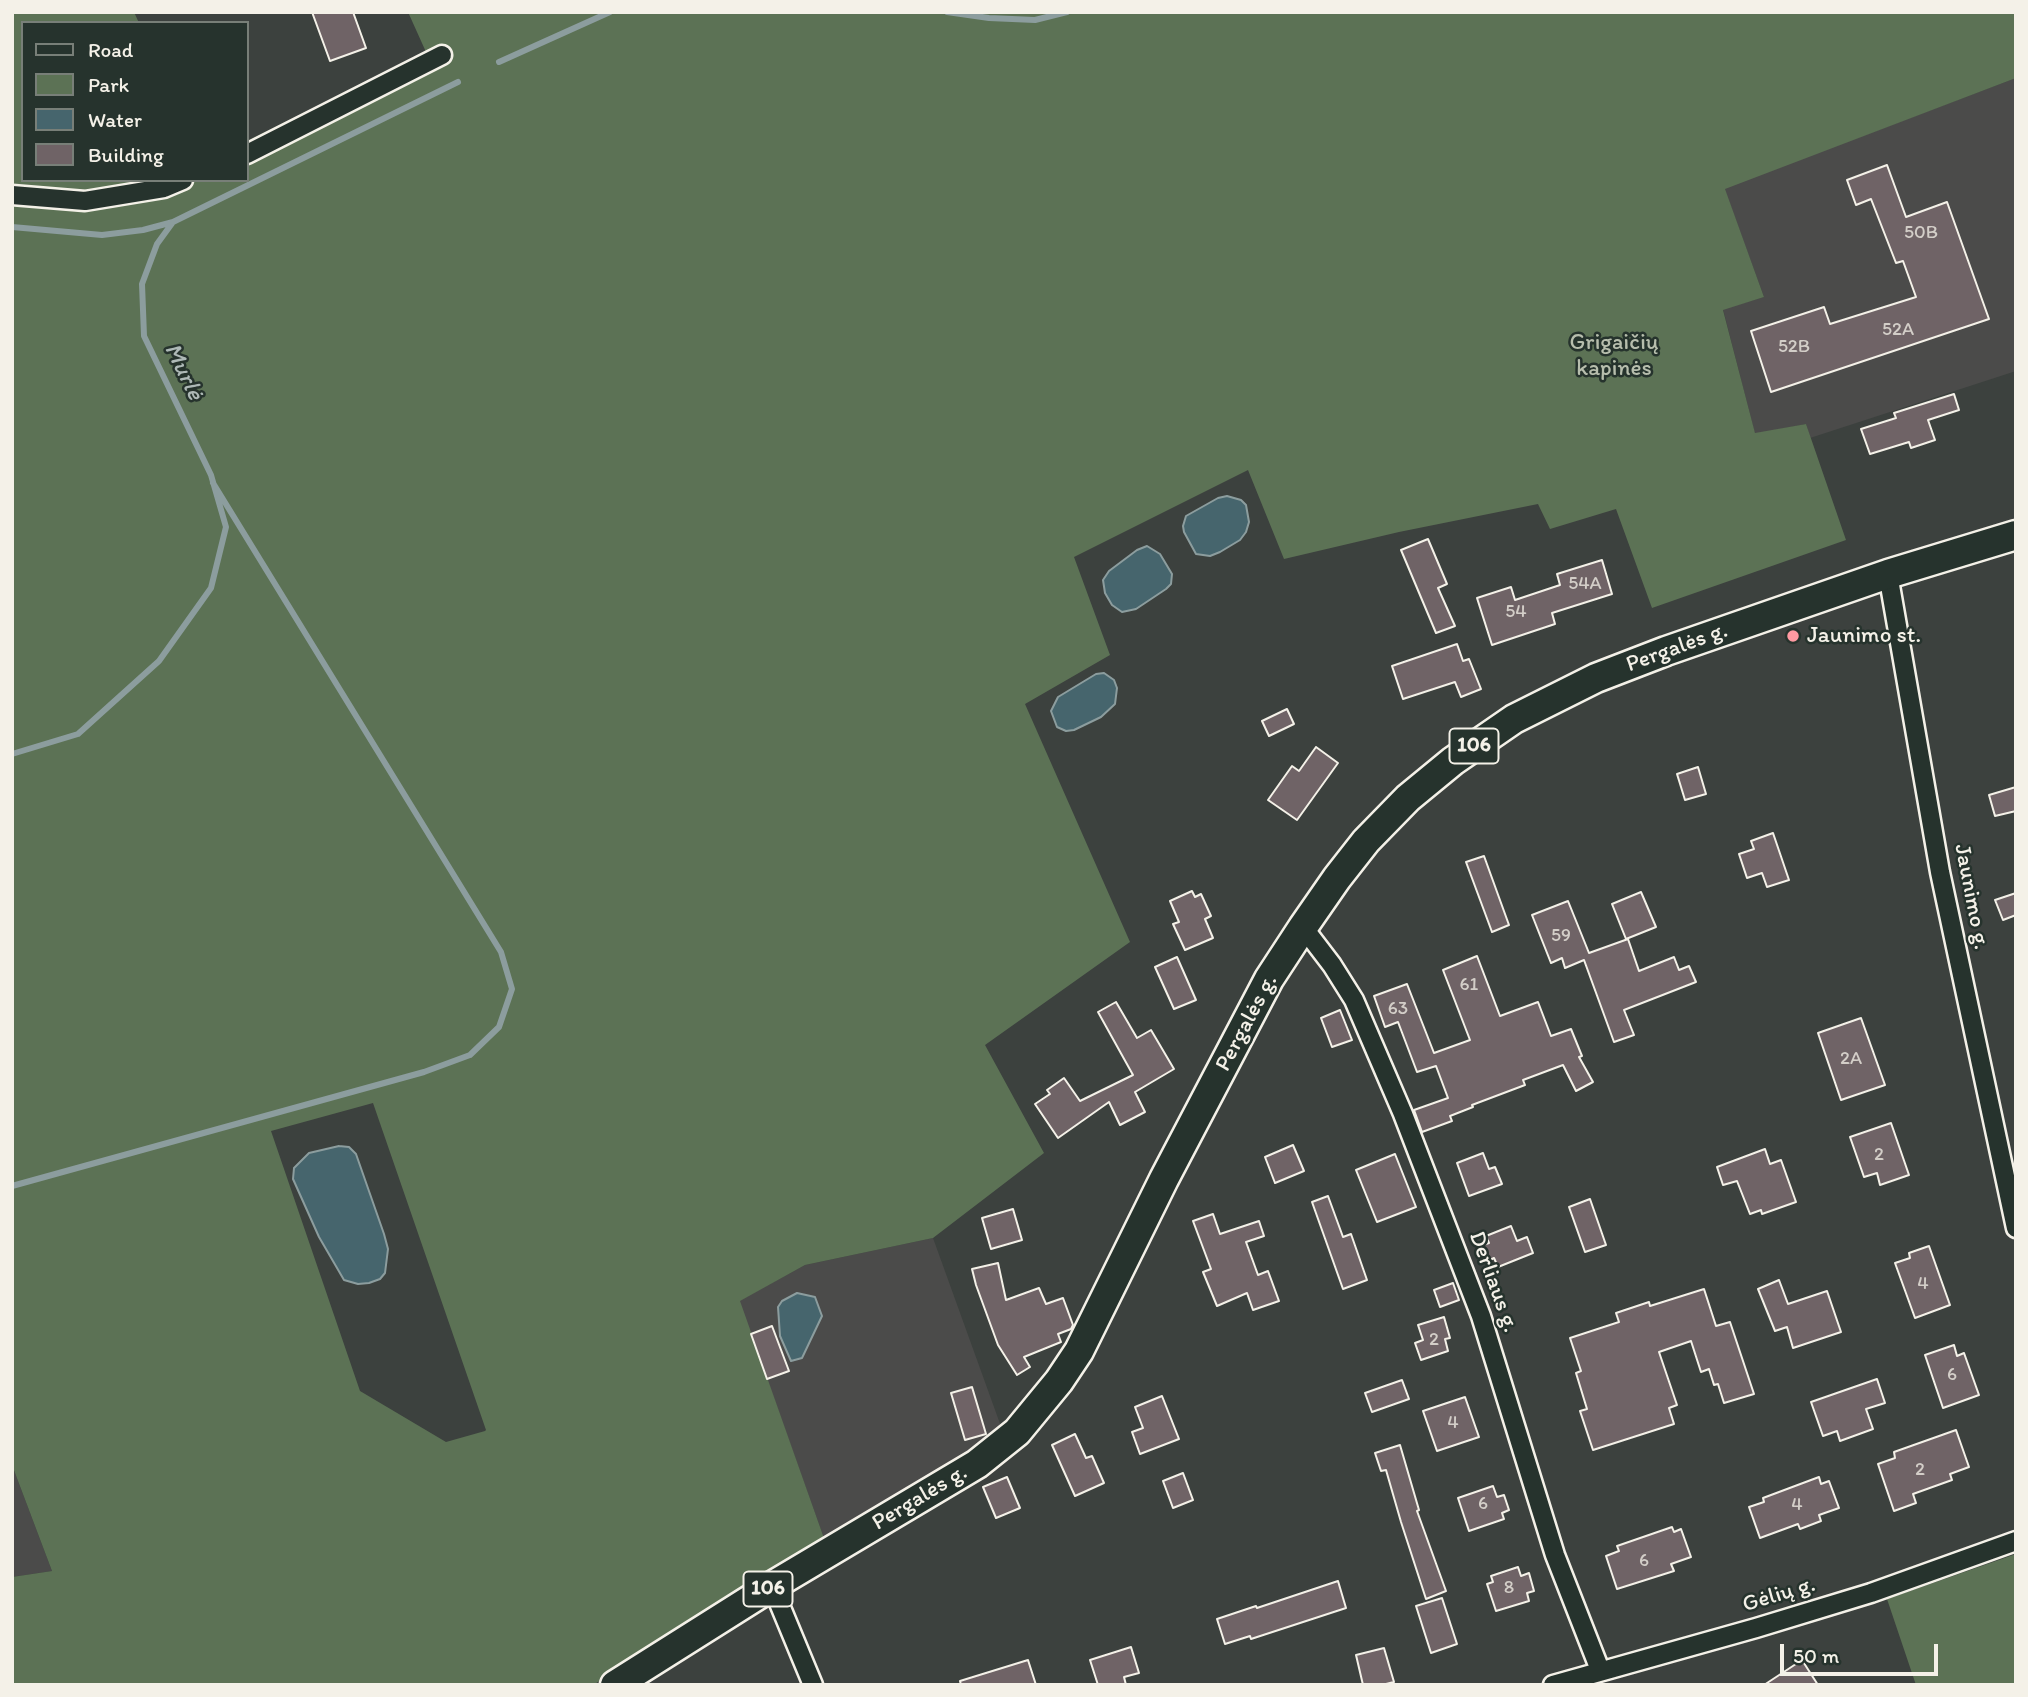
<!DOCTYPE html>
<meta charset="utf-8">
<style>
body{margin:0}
#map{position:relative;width:2028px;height:1697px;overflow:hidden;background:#3c413e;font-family:Itim,sans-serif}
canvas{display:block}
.frame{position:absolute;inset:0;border:14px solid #f4f1e8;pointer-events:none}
.legend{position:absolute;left:21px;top:21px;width:228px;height:161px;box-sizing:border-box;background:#26332d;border:2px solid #787f78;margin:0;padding:9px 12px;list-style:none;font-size:21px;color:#f4f1e8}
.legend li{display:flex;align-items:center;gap:14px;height:35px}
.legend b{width:35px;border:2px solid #787f78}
.scale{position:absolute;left:1780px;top:1644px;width:158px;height:32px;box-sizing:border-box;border:4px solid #f4f1e8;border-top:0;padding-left:9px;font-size:21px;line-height:24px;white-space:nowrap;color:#f4f1e8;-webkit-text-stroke:5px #26332d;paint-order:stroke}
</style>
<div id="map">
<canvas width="2028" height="1697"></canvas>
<div class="frame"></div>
<ul class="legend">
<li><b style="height:9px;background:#26332d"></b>Road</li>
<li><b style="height:19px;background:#5c7255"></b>Park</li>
<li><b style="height:19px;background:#46656d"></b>Water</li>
<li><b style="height:19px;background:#6f6366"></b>Building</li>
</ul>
<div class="scale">50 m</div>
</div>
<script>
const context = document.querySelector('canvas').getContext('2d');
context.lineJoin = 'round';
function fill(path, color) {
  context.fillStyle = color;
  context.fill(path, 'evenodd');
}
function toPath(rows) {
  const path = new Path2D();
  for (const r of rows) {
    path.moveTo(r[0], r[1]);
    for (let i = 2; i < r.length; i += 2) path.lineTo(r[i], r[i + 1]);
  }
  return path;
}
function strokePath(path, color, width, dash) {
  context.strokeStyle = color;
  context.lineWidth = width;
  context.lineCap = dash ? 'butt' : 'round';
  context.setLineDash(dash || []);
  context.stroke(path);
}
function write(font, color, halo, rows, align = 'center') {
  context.font = font + ' Itim,sans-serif';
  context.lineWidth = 5;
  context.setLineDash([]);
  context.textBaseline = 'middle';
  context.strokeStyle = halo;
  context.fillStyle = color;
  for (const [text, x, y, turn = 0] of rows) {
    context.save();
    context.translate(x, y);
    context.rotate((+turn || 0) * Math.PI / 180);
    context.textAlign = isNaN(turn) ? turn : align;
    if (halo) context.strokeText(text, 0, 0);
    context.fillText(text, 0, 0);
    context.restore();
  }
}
fill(toPath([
 [2016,78,2016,371,1810,438,1806,424,1755,434,1723,309,1764,297,1724,188],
 [933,1238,1003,1432,825,1541,739,1301,805,1265],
 [12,1465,52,1571,12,1577]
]), '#4b4b4a');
fill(toPath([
 [12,12,134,12,139,23,23,23,23,180,247,180,247,141,426,52,408,12,2016,12,2016,78,1725,189,1764,297,1723,310,1755,433,1806,424,1846,540,1652,608,1616,509,1550,529,1538,504,1399,532,1284,559,1248,470,1074,557,1110,655,1025,704,1130,942,985,1045,1044,1153,933,1238,805,1265,740,1301,825,1541,593,1685,12,1685,12,1577,52,1571,12,1465],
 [373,1103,486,1430,485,1431,446,1442,360,1391,271,1131],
 [2016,1554,2016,1685,1916,1685,1887,1599]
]), '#5c7255');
const water = toPath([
 [1227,496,1241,500,1246,505,1249,522,1246,532,1240,540,1220,552,1210,556,1196,554,1184,532,1183,526,1186,516,1218,498,1227,496],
 [1147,546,1160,554,1172,574,1171,584,1166,589,1136,609,1122,612,1112,605,1105,593,1103,580,1109,571,1137,550,1147,546],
 [1104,673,1114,680,1117,688,1115,704,1101,717,1074,730,1066,731,1057,727,1051,711,1058,697,1096,674,1104,673],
 [339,1146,349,1147,356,1154,384,1234,388,1249,385,1273,380,1279,369,1283,358,1284,344,1280,319,1237,293,1179,294,1168,309,1153,339,1146],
 [797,1293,815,1297,822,1316,802,1358,791,1361,780,1336,778,1307,782,1301,797,1293]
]);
fill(water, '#46656d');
strokePath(water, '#8c9d9e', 2);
strokePath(toPath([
 [947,12,989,18,1035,20,1067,12],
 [499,62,610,12],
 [12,227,102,235,143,230,173,222],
 [12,754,78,734,159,661,211,588,226,527,211,475,144,336,142,284,157,244,173,222,458,82],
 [12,1186,424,1072,470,1055,499,1027,512,989,501,952,213,483]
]), '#8c9d9e', 6);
const building = toPath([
 [312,12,353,12,366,48,330,61,312,12],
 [1887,165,1906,217,1947,202,1989,319,1771,392,1751,331,1824,307,1830,324,1916,297,1903,261,1896,263,1871,199,1856,205,1847,180,1887,165],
 [1954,394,1959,410,1928,420,1935,440,1911,448,1909,442,1870,454,1861,429,1896,418,1894,413,1954,394],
 [1428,539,1447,584,1438,588,1455,626,1436,633,1401,550,1428,539],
 [1602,560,1612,594,1552,613,1555,624,1492,645,1477,598,1511,587,1515,600,1560,585,1557,574,1602,560],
 [1457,644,1463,661,1469,659,1481,689,1461,697,1455,682,1403,699,1392,666,1457,644],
 [1287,709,1294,724,1269,736,1262,721,1287,709],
 [1316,747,1338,763,1297,820,1268,800,1292,766,1299,771,1316,747],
 [1698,767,1706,794,1685,800,1677,774,1698,767],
 [2016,787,2016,811,1995,816,1989,795,2016,787],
 [1773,833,1789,880,1767,887,1762,873,1747,878,1739,854,1754,849,1751,841,1773,833],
 [1484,856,1509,925,1492,932,1466,862,1484,856],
 [1192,891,1195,897,1201,894,1211,916,1205,919,1213,938,1185,950,1173,924,1179,922,1170,901,1192,891],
 [1641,892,1656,927,1626,939,1612,904,1641,892],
 [2016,893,2016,915,2003,920,1995,900,2016,893],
 [1568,901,1589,953,1628,939,1639,971,1674,957,1679,970,1689,966,1696,982,1624,1010,1634,1035,1614,1042,1584,960,1565,968,1562,958,1551,963,1532,915,1568,901],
 [1477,956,1500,1016,1538,1002,1551,1036,1571,1029,1582,1056,1579,1057,1593,1082,1576,1091,1563,1065,1523,1080,1525,1085,1472,1105,1473,1107,1450,1116,1452,1121,1422,1132,1414,1110,1448,1098,1436,1066,1417,1072,1398,1022,1385,1027,1374,996,1407,984,1434,1053,1470,1040,1443,970,1477,956],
 [1177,957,1196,1000,1174,1009,1155,967,1177,957],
 [1116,1002,1137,1038,1151,1030,1174,1069,1135,1092,1145,1112,1120,1125,1109,1102,1058,1138,1035,1104,1050,1094,1047,1090,1064,1078,1080,1101,1133,1075,1098,1012,1116,1002],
 [1340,1010,1352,1040,1332,1047,1321,1018,1340,1010],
 [1861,1018,1885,1085,1841,1100,1818,1033,1861,1018],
 [1891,1123,1909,1175,1880,1185,1877,1173,1864,1177,1850,1137,1891,1123],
 [1293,1145,1304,1171,1275,1183,1265,1157,1293,1145],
 [1765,1149,1770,1164,1781,1160,1796,1202,1762,1214,1761,1210,1750,1214,1737,1181,1723,1185,1717,1167,1765,1149],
 [1483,1153,1489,1169,1495,1167,1502,1184,1469,1196,1457,1163,1483,1153],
 [1395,1154,1416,1207,1377,1222,1356,1170,1395,1154],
 [1328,1196,1343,1237,1351,1234,1367,1280,1343,1289,1312,1202,1328,1196],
 [1590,1199,1606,1245,1585,1252,1569,1207,1590,1199],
 [1013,1209,1022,1240,991,1249,982,1218,1013,1209],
 [1213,1214,1220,1234,1259,1221,1264,1236,1246,1242,1258,1275,1268,1271,1279,1301,1253,1310,1247,1293,1217,1306,1203,1272,1211,1269,1193,1221,1213,1214],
 [1511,1226,1517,1241,1527,1237,1533,1253,1498,1267,1494,1258,1486,1262,1480,1246,1489,1243,1486,1236,1511,1226],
 [1929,1246,1950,1305,1915,1318,1895,1263,1910,1258,1909,1253,1929,1246],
 [998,1263,1006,1300,1039,1288,1046,1304,1063,1298,1073,1325,1071,1329,1058,1334,1061,1342,1024,1357,1030,1367,1017,1375,998,1345,976,1285,972,1269,998,1263],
 [1779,1280,1788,1304,1827,1291,1841,1332,1793,1348,1787,1327,1775,1331,1758,1289,1779,1280],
 [1453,1283,1459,1300,1440,1307,1434,1290,1453,1283],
 [1704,1289,1716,1326,1730,1322,1754,1394,1724,1403,1718,1384,1714,1385,1709,1369,1701,1372,1691,1341,1659,1352,1677,1405,1669,1408,1674,1424,1593,1450,1580,1411,1587,1409,1576,1373,1581,1371,1570,1338,1619,1322,1616,1313,1649,1302,1650,1306,1704,1289],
 [1444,1317,1450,1338,1445,1339,1448,1351,1421,1360,1415,1343,1423,1340,1418,1325,1444,1317],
 [772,1326,789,1371,767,1379,751,1334,772,1326],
 [1954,1345,1957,1356,1964,1353,1979,1395,1943,1408,1925,1355,1954,1345],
 [1877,1379,1885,1403,1866,1409,1873,1429,1840,1441,1837,1431,1823,1436,1811,1402,1877,1379],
 [1402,1380,1409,1399,1372,1412,1365,1393,1402,1380],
 [972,1387,986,1434,965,1440,951,1393,972,1387],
 [1162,1396,1179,1439,1140,1454,1132,1432,1143,1428,1135,1407,1162,1396],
 [1465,1397,1479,1437,1437,1451,1423,1411,1465,1397],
 [1956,1430,1969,1467,1950,1474,1952,1480,1913,1494,1916,1503,1894,1511,1878,1464,1895,1458,1894,1452,1956,1430],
 [1075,1434,1086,1458,1092,1456,1104,1483,1075,1496,1052,1445,1075,1434],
 [1400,1445,1419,1510,1417,1511,1446,1591,1426,1599,1401,1522,1386,1470,1381,1471,1375,1453,1400,1445],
 [1183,1473,1193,1500,1173,1508,1163,1481,1183,1473],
 [1007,1477,1020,1508,996,1518,983,1487,1007,1477],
 [1819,1477,1821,1484,1829,1481,1839,1508,1819,1515,1821,1521,1800,1529,1798,1524,1760,1538,1749,1507,1764,1502,1763,1498,1819,1477],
 [1493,1486,1497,1497,1504,1495,1509,1510,1502,1513,1504,1519,1469,1531,1458,1498,1493,1486],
 [1672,1527,1674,1532,1681,1529,1691,1557,1671,1564,1674,1571,1617,1589,1606,1556,1619,1551,1617,1546,1672,1527],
 [1518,1567,1521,1576,1529,1573,1534,1591,1527,1593,1529,1601,1496,1611,1487,1584,1493,1582,1491,1576,1518,1567],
 [1338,1581,1346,1608,1251,1639,1250,1636,1225,1644,1217,1619,1256,1606,1257,1608,1338,1581],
 [1442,1598,1457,1644,1431,1653,1416,1606,1442,1598],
 [1131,1647,1139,1673,1124,1677,1126,1685,1098,1685,1090,1660,1131,1647],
 [1384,1648,1394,1682,1382,1685,1363,1685,1356,1655,1384,1648],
 [1028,1660,1036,1685,961,1685,960,1681,1028,1660],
 [1802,1660,1818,1685,1764,1685,1802,1660]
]);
fill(building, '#6f6366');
strokePath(building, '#f4f1e8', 2);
const minor = toPath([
 [247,154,442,55],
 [12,195,85,201,164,188,183,180],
 [1888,574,1940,872,2016,1228],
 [1303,927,1332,965,1354,1000,1403,1114,1481,1316,1555,1555,1600,1670],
 [772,1586,813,1685],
 [1553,1685,1756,1628,1871,1593,2016,1541]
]);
const primary = toPath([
 [615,1685,772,1586,977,1464,1017,1432,1059,1381,1079,1351,1164,1179,1269,979,1303,927,1337,878,1366,841,1408,798,1453,761,1514,719,1596,678,1666,651,1888,574,2016,535]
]);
strokePath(minor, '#f4f1e8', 23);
strokePath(primary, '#f4f1e8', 33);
strokePath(minor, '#26332d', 18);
strokePath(primary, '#26332d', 28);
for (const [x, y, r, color] of [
 [1793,636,7,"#ff9aa2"]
]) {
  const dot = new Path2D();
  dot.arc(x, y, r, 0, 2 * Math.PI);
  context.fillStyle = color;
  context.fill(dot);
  strokePath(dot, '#26332d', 2.5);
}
write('19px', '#d3cec8', null, [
 ["50B",1921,233],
 ["52A",1898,330],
 ["52B",1794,347],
 ["54A",1585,584],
 ["54",1516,612],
 ["59",1561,936],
 ["61",1469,985],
 ["63",1398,1009],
 ["2A",1851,1059],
 ["2",1879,1155],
 ["4",1923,1284],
 ["2",1434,1340],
 ["6",1952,1375],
 ["4",1453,1423],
 ["2",1920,1470],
 ["6",1483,1504],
 ["4",1797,1505],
 ["6",1644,1561],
 ["8",1509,1588]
]);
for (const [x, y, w] of [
 [1474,746,49],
 [768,1589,49]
]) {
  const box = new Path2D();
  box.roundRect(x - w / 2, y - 17.5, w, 35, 5);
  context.fillStyle = '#26332d';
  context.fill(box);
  strokePath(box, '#f4f1e8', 2);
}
write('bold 21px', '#f4f1e8', null, [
 ["106",1474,746],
 ["106",768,1589]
]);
write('23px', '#b7bead', '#26332d', [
 ["Grigaičių",1614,343],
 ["kapinės",1614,369]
]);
write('23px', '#f4f1e8', '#26332d', [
 ["Jaunimo st.",1807,636]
], 'left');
write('23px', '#f4f1e8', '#26332d', [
 ["Pergalės g.",1677,648,-20],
 ["Jaunimo g.",1971,897,79],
 ["Pergalės g.",1247,1023,-62],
 ["Derliaus g.",1493,1282,70],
 ["Pergalės g.",920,1498,-31],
 ["Gėlių g.",1779,1595,-17]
]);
write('italic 24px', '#aeb9b7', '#26332d', [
 ["Murlė",183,372,64]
]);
</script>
